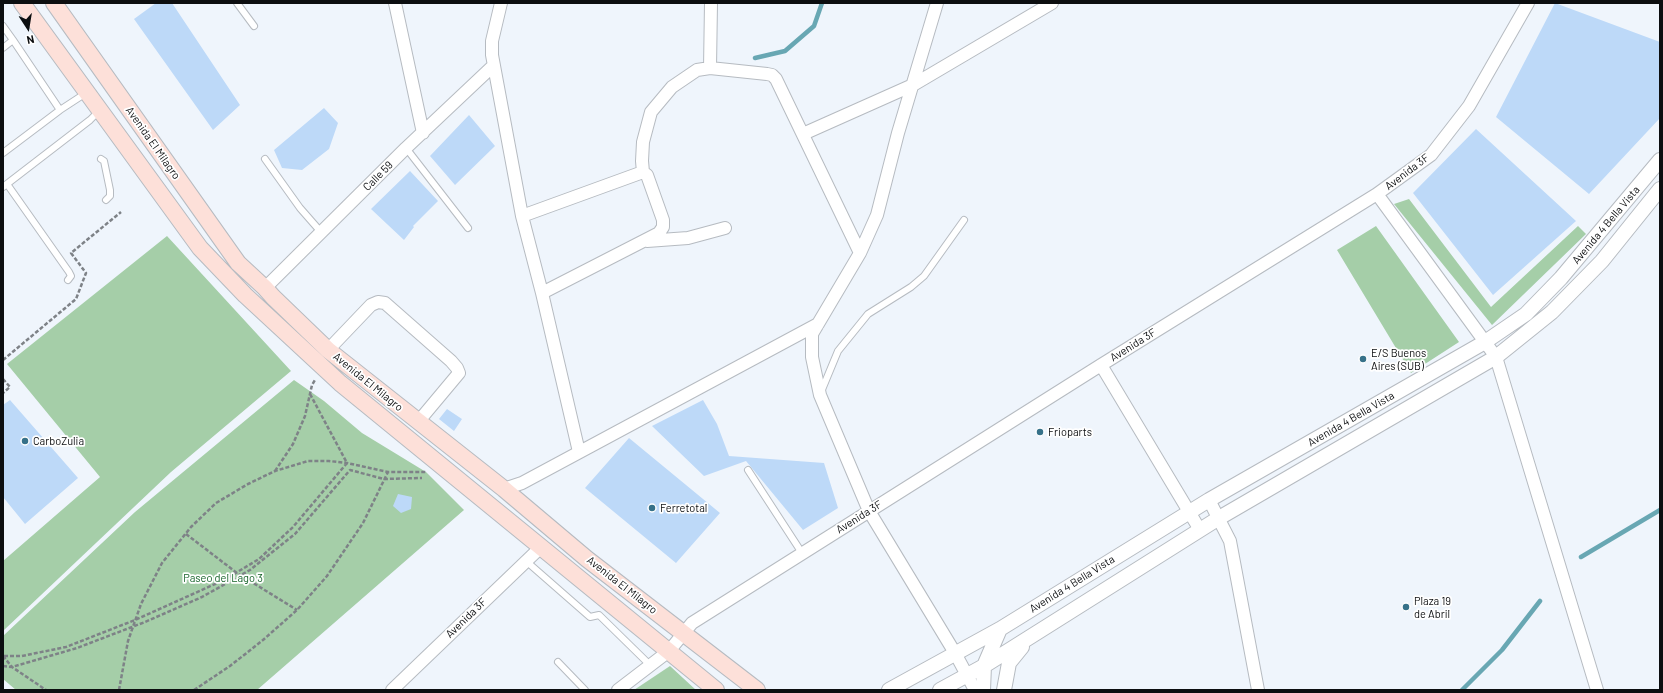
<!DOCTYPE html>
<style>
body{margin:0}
#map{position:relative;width:1663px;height:693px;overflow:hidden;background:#eff5fc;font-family:Barlow,sans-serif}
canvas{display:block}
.frame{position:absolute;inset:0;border:4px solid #0c0e10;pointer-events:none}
.north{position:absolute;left:8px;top:8px;width:40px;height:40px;-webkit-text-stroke:3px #fff;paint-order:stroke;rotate:168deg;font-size:11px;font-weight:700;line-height:16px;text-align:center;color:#0c0e10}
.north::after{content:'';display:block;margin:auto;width:14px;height:18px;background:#0c0e10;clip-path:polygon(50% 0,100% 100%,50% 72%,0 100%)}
</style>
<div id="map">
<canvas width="1663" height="693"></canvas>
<div class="frame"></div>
<div class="north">N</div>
</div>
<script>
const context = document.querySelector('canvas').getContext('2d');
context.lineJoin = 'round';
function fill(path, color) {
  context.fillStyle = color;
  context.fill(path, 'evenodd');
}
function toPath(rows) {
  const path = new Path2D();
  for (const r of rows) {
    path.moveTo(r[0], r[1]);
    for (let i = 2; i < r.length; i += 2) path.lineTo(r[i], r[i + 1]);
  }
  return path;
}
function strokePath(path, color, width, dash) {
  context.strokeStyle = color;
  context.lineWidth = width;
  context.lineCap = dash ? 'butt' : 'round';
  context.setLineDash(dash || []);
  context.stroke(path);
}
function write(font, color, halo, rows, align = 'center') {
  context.font = font + ' Barlow,sans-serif';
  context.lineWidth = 3.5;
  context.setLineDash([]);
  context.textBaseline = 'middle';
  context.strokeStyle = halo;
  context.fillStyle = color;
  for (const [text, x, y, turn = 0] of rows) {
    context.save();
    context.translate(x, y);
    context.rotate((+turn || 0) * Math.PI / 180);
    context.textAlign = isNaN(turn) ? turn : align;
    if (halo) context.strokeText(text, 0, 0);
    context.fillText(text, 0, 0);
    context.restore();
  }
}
fill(toPath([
 [1409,199,1491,307,1578,226,1586,234,1492,325,1394,204],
 [1376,226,1459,342,1411,373,1337,250],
 [167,236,291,371,171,472,3,631,3,561,100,477,7,364],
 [294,380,324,401,362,433,426,472,464,510,257,690,16,690,3,679,3,636,135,512],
 [670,666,696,690,634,690]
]), '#a5cea8');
strokePath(toPath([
 [755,58,785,51,814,26,822,3],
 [1581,557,1660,510],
 [1462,690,1502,650,1540,601]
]), '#68a7b3', 4.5);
fill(toPath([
 [156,3,172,3,240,105,213,130,134,19],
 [1555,3,1660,42,1660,118,1589,194,1496,117],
 [324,108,338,123,329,149,302,170,282,168,274,150],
 [469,115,495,146,455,185,430,156],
 [1476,129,1576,221,1493,295,1413,193],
 [410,171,438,201,413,226,414,227,404,240,371,209],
 [10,400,78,478,25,524,3,497,3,405],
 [703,400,717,424,729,456,824,463,838,508,803,530,746,461,704,476,652,426],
 [447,409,462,419,454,431,439,419],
 [629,438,720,513,676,563,585,488],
 [398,494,412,497,411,509,401,513,393,506]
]), '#bdd9f8');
const service = toPath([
 [237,3,254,26],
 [3,26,13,40,3,48],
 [13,40,60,110],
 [406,148,468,228],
 [3,153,60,110,86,93],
 [101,159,104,161,110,190,110,196,106,200],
 [265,159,300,208,321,232],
 [7,184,69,272,71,276,68,280],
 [3,187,90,120,100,110],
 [821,392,838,351,868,314,911,287,924,276,964,220],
 [748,470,802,553],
 [526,561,590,617,599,615,651,666],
 [558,662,585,690]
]);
const minor = toPath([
 [395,3,423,133],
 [501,3,492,41,492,55,522,216,542,293,579,452],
 [711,3,710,68,767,74,772,75,776,79,860,253],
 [937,3,898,133,877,215,860,253,812,334,812,357,820,395,869,511,955,653,975,690],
 [803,134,913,85,1052,3],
 [643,172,642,161,643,142,651,112,672,87,697,70,710,68],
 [1377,194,1496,357,1597,690],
 [522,216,643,172,647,175,663,220,663,227,659,233,542,293],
 [647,241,688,238,725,228],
 [265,288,406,148,494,65],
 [328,350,371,305,378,302,385,303,451,361,457,368,459,373,418,422],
 [1101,365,1200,530],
 [504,489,522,483,818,324],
 [1209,500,1230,541,1258,690],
 [392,690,541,547],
 [618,690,669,651,692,623,1101,365,1377,194,1431,155,1469,106,1528,3]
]);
const tertiary = toPath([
 [889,690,1000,629,1209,500,1485,342,1526,314,1561,278,1660,160],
 [940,690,984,666,1219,518,1496,357,1552,312,1602,261,1660,189],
 [983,690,984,666,1000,629],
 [1004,690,1009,663,1022,647]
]);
const secondary = toPath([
 [22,3,200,248,245,295,340,383,716,690],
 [54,3,238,263,265,288,273,297,328,350,504,489,587,559,757,690]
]);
strokePath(service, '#b6bbc1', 8);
strokePath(minor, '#b6bbc1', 14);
strokePath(tertiary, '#b6bbc1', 16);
strokePath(secondary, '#b6bbc1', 18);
strokePath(toPath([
 [3,360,76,299,86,273,71,253,121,212],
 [3,379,10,387,3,393],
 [275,471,293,444,305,416,312,385,315,380],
 [186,534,237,573,297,610],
 [3,656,12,667,46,690],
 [4,656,22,656,66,647,135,620,224,580,259,559,293,527,347,463,310,394],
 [3,666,12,667,77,648,145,622,202,597,250,570,295,534,350,470,384,479,422,478],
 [119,690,128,641,141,604,162,563,191,527,216,503,248,484,275,471,308,461,329,461,347,463,388,472,426,472],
 [194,690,230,666,263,640,297,610,327,576,363,523,388,472]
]), '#7e8287', 2.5, [4, 2]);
strokePath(service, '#fff', 6);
strokePath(minor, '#fff', 12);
strokePath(tertiary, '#fff', 14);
strokePath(secondary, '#fde0d9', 16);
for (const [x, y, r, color] of [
 [1363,359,4,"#367189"],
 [1040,432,4,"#367189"],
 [25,441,4,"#367189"],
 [652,508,4,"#367189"],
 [1406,607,4,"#367189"]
]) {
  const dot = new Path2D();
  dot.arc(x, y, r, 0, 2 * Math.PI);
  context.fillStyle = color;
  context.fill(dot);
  strokePath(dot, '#fff', 1.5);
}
write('11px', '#0c0e10', '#fff', [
 ["Avenida El Milagro",153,143,55],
 ["Avenida 3F",1407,172,-37],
 ["Calle 59",378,176,-45],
 ["Avenida 4 Bella Vista",1606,225,-50],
 ["Avenida 3F",1133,345,-32],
 ["Avenida El Milagro",368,382,39],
 ["Avenida 4 Bella Vista",1351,419,-30],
 ["Avenida 3F",859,517,-32],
 ["Avenida 4 Bella Vista",1072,584,-32],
 ["Avenida El Milagro",622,585,38],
 ["Avenida 3F",466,618,-44]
]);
write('11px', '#0c0e10', '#fff', [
 ["E/S Buenos",1371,353],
 ["Aires (SUB)",1371,366],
 ["Frioparts",1048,432],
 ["CarboZulia",33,441],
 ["Ferretotal",660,508],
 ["Plaza 19",1414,601],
 ["de Abril",1414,614]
], 'left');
write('11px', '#146227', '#fff', [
 ["Paseo del Lago 3",223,578]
]);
</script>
